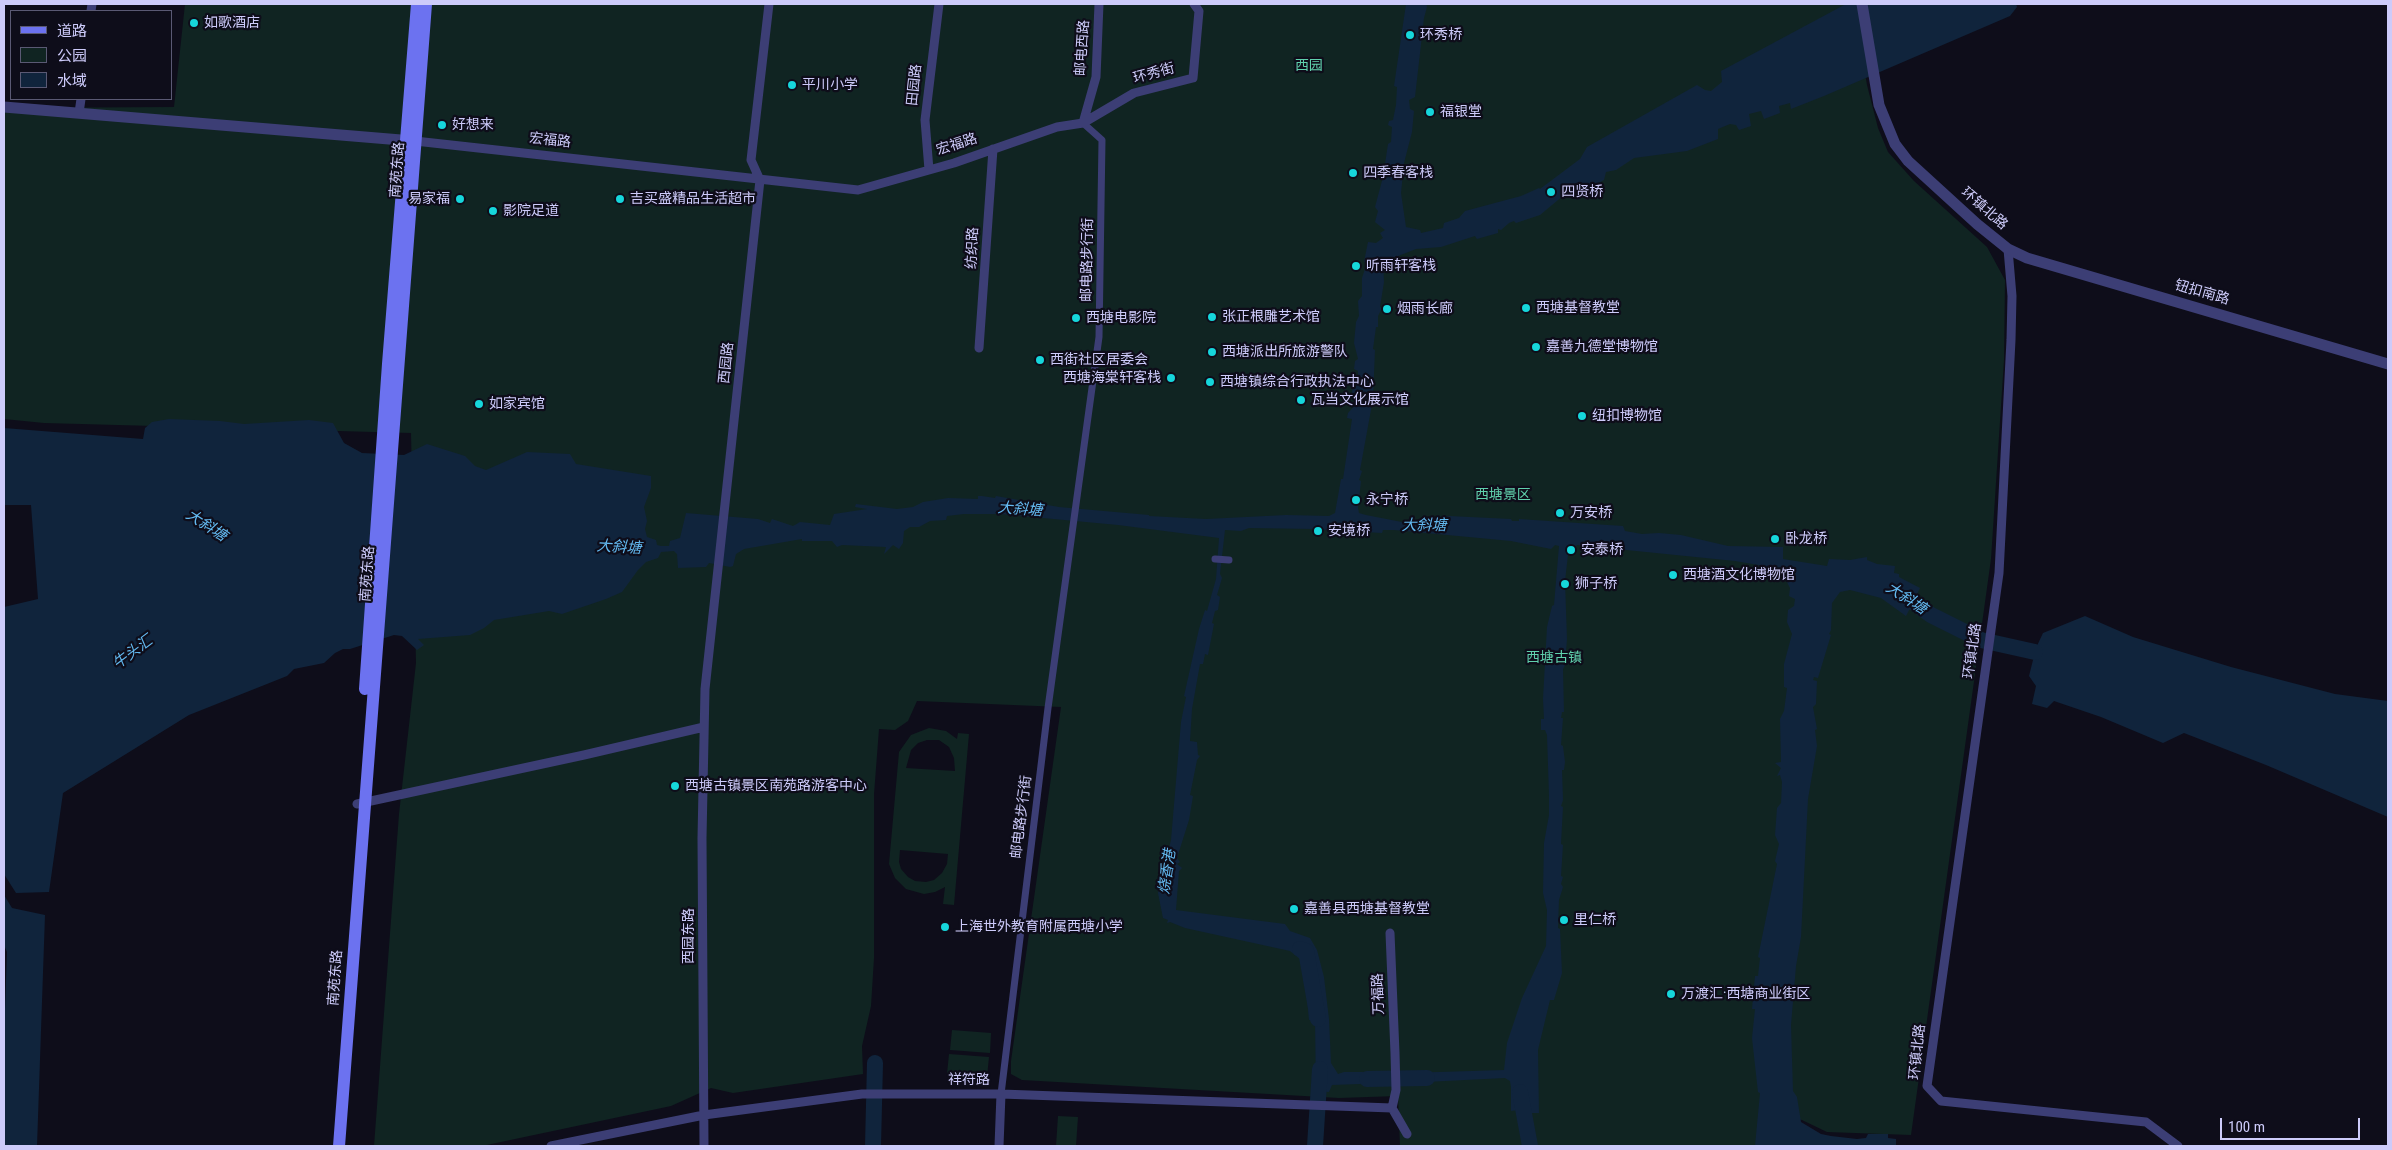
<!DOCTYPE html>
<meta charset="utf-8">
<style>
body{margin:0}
#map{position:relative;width:2392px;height:1150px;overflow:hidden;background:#0e0d1a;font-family:"Roboto Condensed","Noto Sans SC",sans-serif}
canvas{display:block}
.frame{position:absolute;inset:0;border:5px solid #cdcbfa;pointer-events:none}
.legend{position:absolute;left:10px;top:10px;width:162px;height:90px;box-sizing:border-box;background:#0e0d1a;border:1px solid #5a5974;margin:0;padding:6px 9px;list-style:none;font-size:15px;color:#cdcbfa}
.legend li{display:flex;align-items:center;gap:10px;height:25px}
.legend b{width:25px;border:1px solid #5a5974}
.scale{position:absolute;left:2220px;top:1118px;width:140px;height:22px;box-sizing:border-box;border:2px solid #cdcbfa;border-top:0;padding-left:6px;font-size:15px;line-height:18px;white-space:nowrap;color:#cdcbfa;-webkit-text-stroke:4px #0e0d1a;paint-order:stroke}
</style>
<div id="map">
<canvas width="2392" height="1150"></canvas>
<div class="frame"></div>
<ul class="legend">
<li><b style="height:6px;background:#6c72f0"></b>道路</li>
<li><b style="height:14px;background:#102422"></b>公园</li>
<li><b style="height:14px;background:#10243c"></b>水域</li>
</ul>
<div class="scale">100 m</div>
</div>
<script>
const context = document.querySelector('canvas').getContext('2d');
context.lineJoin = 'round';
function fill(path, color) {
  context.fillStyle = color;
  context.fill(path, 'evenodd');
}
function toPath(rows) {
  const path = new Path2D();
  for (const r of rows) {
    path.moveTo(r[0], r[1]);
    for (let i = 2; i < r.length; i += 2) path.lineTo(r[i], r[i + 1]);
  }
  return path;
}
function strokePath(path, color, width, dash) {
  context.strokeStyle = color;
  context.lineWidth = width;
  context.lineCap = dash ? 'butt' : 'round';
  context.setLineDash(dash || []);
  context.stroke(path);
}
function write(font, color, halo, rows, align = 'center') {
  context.font = font + ' "Roboto Condensed","Noto Sans SC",sans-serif';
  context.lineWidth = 4.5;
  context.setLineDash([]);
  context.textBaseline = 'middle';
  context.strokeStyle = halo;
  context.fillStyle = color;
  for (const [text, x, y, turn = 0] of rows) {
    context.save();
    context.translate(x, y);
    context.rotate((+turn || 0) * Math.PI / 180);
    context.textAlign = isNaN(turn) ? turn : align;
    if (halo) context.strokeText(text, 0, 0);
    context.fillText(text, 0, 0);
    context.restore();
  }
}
fill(toPath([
 [185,4,1853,4,1867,85,1878,128,1888,152,1914,181,1987,247,2005,280,2004,360,1991,559,1911,1135,1827,1132,1802,1120,1769,1116,1766,1146,1400,1146,1398,1096,1339,1098,1022,1080,1011,1074,1011,1061,1061,707,917,701,908,721,895,730,879,729,874,794,874,958,871,1006,862,1046,863,1074,733,1093,711,1088,671,1106,482,1146,374,1146,399,814,416,663,411,433,44,423,4,419,4,108,174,107],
 [929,728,946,731,957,739,958,733,969,734,954,905,943,904,945,887,935,892,924,894,906,889,895,878,889,864,899,752,911,735],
 [927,740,939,740,949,747,954,758,955,771,906,768,911,750,918,743],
 [900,850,948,854,947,864,942,873,934,880,926,882,915,881,908,877,901,869,899,862],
 [952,1030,991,1033,990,1053,950,1050],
 [949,1054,989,1057,987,1077,947,1074],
 [1058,1116,1078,1117,1076,1146,1056,1146]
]), '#102422');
fill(toPath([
 [1406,4,1426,4,1427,7,1424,18,1415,97,1409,100,1410,109,1414,111,1412,132,1404,163,1401,193,1406,227,1420,230,1421,233,1443,228,1444,223,1459,218,1465,211,1521,196,1539,188,1540,189,1580,159,1587,147,1697,85,1705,90,1711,91,1722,82,1721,71,1846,4,2016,4,2017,7,2010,16,1824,96,1791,109,1790,103,1779,106,1780,113,1764,119,1761,111,1749,114,1751,126,1739,130,1736,125,1730,124,1718,129,1718,139,1687,151,1634,158,1616,170,1606,172,1604,180,1575,195,1570,190,1540,215,1516,223,1514,221,1509,223,1501,230,1498,229,1498,233,1477,239,1475,236,1441,247,1416,249,1388,260,1390,264,1383,263,1384,282,1380,307,1382,308,1378,316,1378,327,1376,327,1373,349,1375,350,1373,399,1360,470,1362,471,1359,480,1361,481,1358,508,1359,513,1366,515,1407,523,1408,520,1423,522,1423,520,1433,521,1434,517,1449,516,1511,519,1512,521,1519,521,1519,519,1623,526,1625,531,1642,534,1659,533,1681,535,1728,546,1783,547,1783,559,1827,566,1829,559,1850,560,1867,557,1867,560,1877,564,1895,566,1894,573,1899,574,1899,577,1920,588,1906,616,1881,598,1850,590,1840,592,1832,603,1831,630,1829,634,1831,635,1818,678,1814,677,1813,680,1817,681,1816,704,1813,707,1817,729,1815,730,1817,746,1808,799,1801,937,1796,966,1791,1025,1793,1091,1797,1097,1801,1122,1821,1134,1831,1136,1857,1139,1866,1138,1868,1134,1888,1134,1888,1138,1896,1139,1896,1146,1755,1146,1760,1093,1758,1092,1752,1038,1755,1009,1752,1009,1755,976,1758,976,1760,958,1758,957,1777,864,1775,861,1779,844,1775,835,1777,808,1781,803,1782,782,1780,775,1777,776,1781,768,1775,763,1781,762,1780,719,1784,711,1787,688,1784,687,1784,664,1792,634,1787,622,1788,610,1794,606,1795,599,1789,596,1790,588,1785,578,1781,579,1781,574,1764,566,1735,561,1577,545,1568,555,1565,581,1567,639,1565,665,1563,669,1564,712,1562,712,1561,718,1563,718,1561,745,1563,746,1565,762,1564,770,1562,770,1563,800,1561,806,1563,807,1561,844,1563,845,1561,876,1563,877,1561,884,1563,887,1559,900,1558,928,1560,929,1562,973,1554,1000,1550,1000,1538,1050,1539,1113,1518,1113,1518,1110,1511,1111,1511,1087,1510,1081,1505,1078,1406,1083,1406,1073,1504,1070,1507,1043,1522,998,1546,946,1547,910,1543,893,1544,843,1549,815,1549,796,1547,735,1545,730,1541,730,1541,719,1544,719,1543,699,1547,627,1552,606,1554,605,1559,546,1555,545,1551,549,1511,541,1394,530,1383,530,1382,533,1315,529,1249,528,1241,531,1225,530,1220,574,1222,578,1217,595,1220,597,1218,610,1215,611,1212,623,1214,624,1208,655,1205,654,1203,664,1200,664,1192,709,1190,741,1197,742,1198,755,1200,756,1197,760,1190,795,1193,796,1189,820,1177,858,1180,862,1177,864,1182,868,1179,871,1176,910,1285,924,1290,931,1310,938,1317,950,1324,977,1329,1019,1331,1063,1338,1074,1344,1072,1387,1072,1388,1083,1332,1085,1329,1092,1316,1091,1315,1019,1309,1020,1307,999,1317,997,1313,973,1310,967,1290,951,1185,928,1170,922,1167,923,1168,920,1163,918,1158,893,1171,840,1181,722,1186,697,1184,696,1199,629,1205,610,1207,611,1216,579,1219,538,1118,525,1000,514,964,514,947,516,946,520,930,521,919,527,910,527,904,531,903,543,899,549,893,545,884,554,886,547,842,545,837,547,832,541,802,541,802,539,744,549,736,554,733,566,730,567,709,563,706,567,678,568,677,554,674,551,661,552,658,558,646,562,638,570,622,592,606,599,562,614,549,611,494,620,484,628,470,635,418,639,424,645,417,650,402,636,394,635,350,649,343,649,335,653,324,663,294,669,287,676,189,715,63,793,49,892,16,893,4,874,4,607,38,599,31,505,4,505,4,428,143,439,145,428,152,422,169,419,220,421,244,424,309,420,333,423,344,443,362,453,404,455,427,444,465,456,475,466,486,470,527,452,570,454,576,464,651,476,651,488,644,507,647,521,645,529,647,537,656,540,657,545,661,546,669,546,670,541,680,538,686,513,758,519,770,523,772,519,793,526,800,522,830,525,834,514,867,509,855,507,856,504,897,509,913,507,923,502,948,498,978,499,978,496,982,496,995,498,996,496,1059,507,1149,515,1149,516,1206,519,1286,515,1329,516,1335,513,1341,479,1343,479,1352,419,1347,418,1348,413,1358,402,1358,397,1351,397,1354,381,1358,376,1358,371,1354,369,1355,361,1358,359,1354,343,1356,322,1359,316,1358,301,1362,296,1362,278,1367,263,1364,262,1368,242,1376,243,1383,238,1380,233,1385,230,1375,222,1378,211,1375,207,1383,177,1388,144,1391,142,1392,127,1388,125,1389,121,1393,120,1396,105,1397,87,1394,86],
 [2085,616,2133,637,2231,667,2335,694,2388,701,2388,817,2266,765,2184,733,2163,743,2101,717,2054,701,2047,708,2032,704,2036,686,2029,676,2036,648,2043,633],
 [4,895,12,908,45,915,37,1146,4,1146,4,1037,7,952,4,945]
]), '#10243c');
strokePath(toPath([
 [1895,589,1931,615,1981,640,2035,652],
 [1300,949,1306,951,1318,1019],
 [1367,1079,1427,1078],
 [1520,1092,1530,1146],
 [873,1146,875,1063],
 [1315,1146,1320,1069]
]), '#10243c', 16);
strokePath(toPath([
 [1215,559,1229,560],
 [1001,1094,1048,708,1099,337,1102,140,1083,123]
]), '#3c3e75', 7);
strokePath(toPath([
 [91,11,92,4],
 [79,113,81,99],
 [1083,123,1096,77,1099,4],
 [415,141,858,190,954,163,1057,127,1083,123,1134,93,1193,78,1199,11,1194,4],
 [929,170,925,120,939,4],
 [2008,249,2012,296,2011,340,1999,573,1927,1086,1941,1101,2146,1122,2178,1146],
 [979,348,993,149],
 [357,804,584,755,704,727],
 [1390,933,1395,1053,1396,1090,1392,1108,1407,1134],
 [551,1146,704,1115,862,1094,1001,1094,1392,1108],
 [704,1146,702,838,705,689,760,180,751,160,769,4],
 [999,1146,1001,1094]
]), '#3c3e75', 9);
strokePath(toPath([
 [1862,4,1879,105,1895,144,1908,161,1977,224,2008,249,2027,258,2388,364],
 [4,107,413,141]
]), '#3c3e75', 11);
strokePath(toPath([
 [365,689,388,364,417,4],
 [339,1146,426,4]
]), '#6c72f0', 12);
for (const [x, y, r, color] of [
 [194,23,5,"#16d6db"],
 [1410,35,5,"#16d6db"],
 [792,85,5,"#16d6db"],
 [1430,112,5,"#16d6db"],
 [442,125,5,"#16d6db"],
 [1353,173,5,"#16d6db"],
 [1551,192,5,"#16d6db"],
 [460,199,5,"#16d6db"],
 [620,199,5,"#16d6db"],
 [493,211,5,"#16d6db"],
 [1356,266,5,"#16d6db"],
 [1526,308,5,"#16d6db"],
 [1387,309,5,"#16d6db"],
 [1212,317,5,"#16d6db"],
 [1076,318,5,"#16d6db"],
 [1536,347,5,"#16d6db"],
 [1212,352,5,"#16d6db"],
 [1040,360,5,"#16d6db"],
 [1171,378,5,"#16d6db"],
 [1210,382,5,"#16d6db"],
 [1301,400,5,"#16d6db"],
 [479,404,5,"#16d6db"],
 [1582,416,5,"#16d6db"],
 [1356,500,5,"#16d6db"],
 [1560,513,5,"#16d6db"],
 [1318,531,5,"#16d6db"],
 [1775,539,5,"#16d6db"],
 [1571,550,5,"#16d6db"],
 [1673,575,5,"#16d6db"],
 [1565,584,5,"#16d6db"],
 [675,786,5,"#16d6db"],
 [1294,909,5,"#16d6db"],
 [1564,920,5,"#16d6db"],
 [945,927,5,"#16d6db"],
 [1671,994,5,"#16d6db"]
]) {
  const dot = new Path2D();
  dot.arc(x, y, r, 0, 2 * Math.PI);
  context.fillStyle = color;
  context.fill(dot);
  strokePath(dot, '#0e0d1a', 2);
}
write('14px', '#cdcbfa', '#0e0d1a', [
 ["如歌酒店",204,23],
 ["环秀桥",1420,35],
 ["平川小学",802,85],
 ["福银堂",1440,112],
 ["好想来",452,125],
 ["四季春客栈",1363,173],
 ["四贤桥",1561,192],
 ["易家福",450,199,"right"],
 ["吉买盛精品生活超市",630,199],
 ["影院足道",503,211],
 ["听雨轩客栈",1366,266],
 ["西塘基督教堂",1536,308],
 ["烟雨长廊",1397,309],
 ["张正根雕艺术馆",1222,317],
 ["西塘电影院",1086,318],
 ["嘉善九德堂博物馆",1546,347],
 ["西塘派出所旅游警队",1222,352],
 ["西街社区居委会",1050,360],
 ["西塘海棠轩客栈",1161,378,"right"],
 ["西塘镇综合行政执法中心",1220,382],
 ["瓦当文化展示馆",1311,400],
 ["如家宾馆",489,404],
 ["纽扣博物馆",1592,416],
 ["永宁桥",1366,500],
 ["万安桥",1570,513],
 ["安境桥",1328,531],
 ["卧龙桥",1785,539],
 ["安泰桥",1581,550],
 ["西塘酒文化博物馆",1683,575],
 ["狮子桥",1575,584],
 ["西塘古镇景区南苑路游客中心",685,786],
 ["嘉善县西塘基督教堂",1304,909],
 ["里仁桥",1574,920],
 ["上海世外教育附属西塘小学",955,927],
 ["万渡汇·西塘商业街区",1681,994]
], 'left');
write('14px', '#cdcbfa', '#0e0d1a', [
 ["邮电西路",1083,48,-86],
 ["环秀街",1154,74,-15],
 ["田园路",915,85,-84],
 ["宏福路",550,141,6],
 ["宏福路",957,145,-18],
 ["南苑东路",398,170,-86],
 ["环镇北路",1984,209,41],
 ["纺织路",973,248,-87],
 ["邮电路步行街",1088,260,-89],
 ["钮扣南路",2202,293,16],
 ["西园路",727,363,-84],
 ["南苑东路",368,574,-86],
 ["环镇北路",1973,651,-82],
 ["邮电路步行街",1022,817,-83],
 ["西园东路",689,936,-90],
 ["南苑东路",336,978,-86],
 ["万福路",1379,994,-92],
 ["环镇北路",1918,1052,-84],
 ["祥符路",969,1080]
]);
write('14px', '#60d1ad', '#0e0d1a', [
 ["西园",1309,66],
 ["西塘景区",1503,495],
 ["西塘古镇",1554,658]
]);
write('italic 15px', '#63b9f0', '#0e0d1a', [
 ["大斜塘",1020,510,4],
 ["大斜塘",206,526,33],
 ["大斜塘",1424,526],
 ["大斜塘",619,548,3],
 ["大斜塘",1906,599,33],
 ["牛头汇",133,653,-37],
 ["烧香港",1168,872,-82]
]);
</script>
